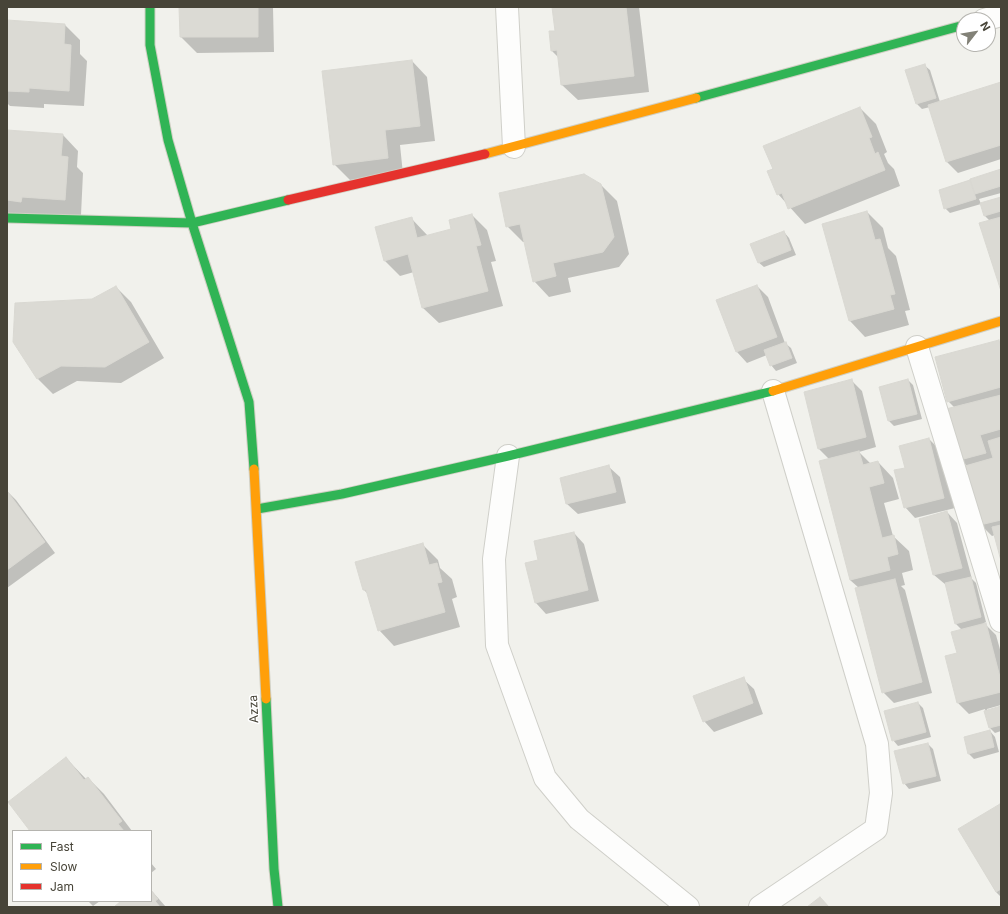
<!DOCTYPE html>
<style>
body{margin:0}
#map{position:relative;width:1008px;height:914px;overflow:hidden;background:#f1f1ec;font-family:Inter,sans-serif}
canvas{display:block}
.frame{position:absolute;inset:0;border:8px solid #474438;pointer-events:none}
.legend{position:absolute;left:12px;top:830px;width:140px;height:72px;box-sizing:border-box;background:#fff;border:1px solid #b5b4af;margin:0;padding:5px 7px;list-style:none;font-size:12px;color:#474438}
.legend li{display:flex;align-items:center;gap:8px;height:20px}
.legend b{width:20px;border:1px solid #b5b4af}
.north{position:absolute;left:956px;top:12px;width:40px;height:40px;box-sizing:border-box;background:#fff;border:1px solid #b5b4af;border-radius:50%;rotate:59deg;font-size:11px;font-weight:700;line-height:16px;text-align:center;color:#474438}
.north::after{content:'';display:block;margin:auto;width:14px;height:18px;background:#828177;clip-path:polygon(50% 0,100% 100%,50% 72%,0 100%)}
</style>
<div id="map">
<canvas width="1008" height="914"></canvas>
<div class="frame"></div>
<ul class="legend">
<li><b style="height:5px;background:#30b455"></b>Fast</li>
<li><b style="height:5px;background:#ff9f0a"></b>Slow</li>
<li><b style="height:5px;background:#e5322d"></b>Jam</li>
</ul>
<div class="north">N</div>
</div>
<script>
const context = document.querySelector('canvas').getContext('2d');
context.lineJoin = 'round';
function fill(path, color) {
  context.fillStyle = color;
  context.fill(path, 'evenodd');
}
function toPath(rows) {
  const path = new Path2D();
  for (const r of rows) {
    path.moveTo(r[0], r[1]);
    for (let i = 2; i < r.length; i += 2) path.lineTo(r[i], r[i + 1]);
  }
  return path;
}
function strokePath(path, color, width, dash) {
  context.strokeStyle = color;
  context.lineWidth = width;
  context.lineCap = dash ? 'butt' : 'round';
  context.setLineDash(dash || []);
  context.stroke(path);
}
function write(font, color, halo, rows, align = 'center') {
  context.font = font + ' Inter,sans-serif';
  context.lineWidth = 3;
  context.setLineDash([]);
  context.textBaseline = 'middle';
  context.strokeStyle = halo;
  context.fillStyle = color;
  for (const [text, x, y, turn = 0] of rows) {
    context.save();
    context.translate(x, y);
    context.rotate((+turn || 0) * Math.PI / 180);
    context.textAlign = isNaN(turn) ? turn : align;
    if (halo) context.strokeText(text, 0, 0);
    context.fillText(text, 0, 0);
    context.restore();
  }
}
fill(toPath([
 [180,7,273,7,274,52,197,53,181,37],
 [553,7,639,7,649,92,578,100,562,85,559,58,552,51,550,32,556,31],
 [7,21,65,25,80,40,80,54,87,61,84,106,44,104,44,108,10,106,7,103],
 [412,61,427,77,435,141,400,145,403,174,350,180,334,164],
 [924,65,930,70,940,102,1001,83,1001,159,958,173,947,162,930,107,922,109,917,104],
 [860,108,876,124,887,152,884,154,888,163,894,169,900,186,805,224,778,194,769,171],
 [7,131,63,135,78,151,77,167,83,173,81,215,7,215],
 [1001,170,1001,193,979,199,981,204,950,213,945,208,940,190],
 [601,185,617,201,629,254,619,267,568,278,571,292,549,297,534,281,525,242,523,242,507,226],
 [1001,198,1001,288,990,221,985,216,981,204],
 [867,212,883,228,888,248,896,256,910,310,905,311,909,325,865,337,850,321,823,224],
 [472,215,487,230,496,261,491,262,503,306,439,323,423,308,414,272,400,276,384,260,411,218,428,236,452,230],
 [784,232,789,238,796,255,764,267,758,262],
 [757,286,768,297,785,343,791,348,797,363,776,371,771,365,767,355,747,363,737,352,718,301],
 [116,287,131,302,164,358,121,383,77,381,53,394,38,379,14,342],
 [999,341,1001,344,1001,557,995,535,992,536,981,525,967,466,960,459,955,408,948,401],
 [851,380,862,391,876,447,859,452,871,464,878,462,893,478,899,499,884,503,893,536,909,551,913,570,902,573,905,585,901,586,905,590,932,693,894,703,883,692,859,588,850,580,830,460,819,449],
 [908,380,913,385,922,419,894,426,889,421,880,387],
 [929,439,940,450,955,508,915,518,905,507],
 [609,467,620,477,626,503,578,514,567,504,561,479],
 [7,491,16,500,55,553,7,588],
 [947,512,957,523,972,579,976,583,986,622,984,623,996,635,1001,653,1001,705,987,709,987,711,1001,707,1001,731,995,733,989,727,985,709,969,714,958,703,946,657,958,654,962,630,956,624,946,585,934,575],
 [574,533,584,544,599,601,546,614,536,603,539,561],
 [422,544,438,560,440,568,452,579,457,597,452,599,460,627,394,646,379,630,368,594,364,590],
 [743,679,754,689,763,714,714,732,704,721],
 [918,703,923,708,931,737,898,746,893,740],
 [990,731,995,737,999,752,974,759,969,754,965,737],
 [928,744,933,749,941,781,909,789,904,783],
 [66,758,86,779,88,778,104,794,132,831,31,831],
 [1000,806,1001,807,1001,897,996,892,959,829],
 [151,863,156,869,151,873],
 [151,890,166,907,115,907,123,901,151,901],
 [88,901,100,901,93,906]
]), '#0003');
const building = toPath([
 [179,7,258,7,258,37,180,37,179,7],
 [552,7,626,7,634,76,561,85,557,50,551,51,549,31,555,31,552,7],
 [7,20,65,24,64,44,71,45,69,91,29,88,29,92,7,91,7,20],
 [412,60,420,126,385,130,388,158,333,165,322,71,412,60],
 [925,64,936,98,916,104,905,70,925,64],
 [1001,82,1001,145,946,162,928,105,1001,82],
 [860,107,872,137,869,138,875,154,878,152,885,170,788,209,782,193,777,195,767,171,773,169,763,146,860,107],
 [7,130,63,134,61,156,68,157,65,200,22,197,21,202,7,200,7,130],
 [1001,169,1001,186,975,194,970,179,1001,169],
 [584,174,601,184,614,237,603,252,553,263,556,276,533,282,520,224,506,227,499,193,584,174],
 [970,180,976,199,944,209,939,190,970,180],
 [1001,197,1001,211,984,216,980,203,1001,197],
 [867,211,875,240,880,239,895,294,890,295,894,309,849,321,822,224,867,211],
 [472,214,481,245,476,246,488,291,422,308,408,254,384,261,375,227,412,217,417,238,451,229,449,220,472,214],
 [1001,217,1001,291,979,223,1001,217],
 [784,231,791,250,758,263,750,244,784,231],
 [757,285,777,337,736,352,716,300,757,285],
 [116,286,149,342,105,367,61,366,37,379,13,342,15,303,92,299,116,286],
 [999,340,1001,348,1001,387,947,402,935,357,999,340],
 [786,342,792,358,770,366,764,350,786,342],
 [852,379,866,437,818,449,804,392,852,379],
 [908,379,917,414,888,421,879,387,908,379],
 [1001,395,1001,429,980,435,986,453,960,460,946,409,1001,395],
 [1001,437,1001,520,980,525,965,466,993,458,988,441,1001,437],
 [929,438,944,498,904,508,894,470,905,468,899,446,929,438],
 [859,451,863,465,878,461,884,483,869,487,882,538,894,535,898,554,887,557,890,570,850,580,819,461,859,451],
 [609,465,616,492,566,504,560,478,609,465],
 [7,491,45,542,7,570,7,491],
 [947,511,962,568,933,575,919,519,947,511],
 [1001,525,1001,561,992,527,1001,525],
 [574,532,588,590,535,603,525,563,538,560,534,541,574,532],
 [423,543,429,565,437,563,442,582,437,583,445,612,378,631,366,590,363,590,355,562,423,543],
 [971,577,981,617,955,624,945,583,971,577],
 [895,579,922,682,882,693,855,588,895,579],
 [986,623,1001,681,1001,692,957,703,945,656,957,653,951,632,986,623],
 [744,677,753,703,703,722,693,696,744,677],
 [918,702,926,732,892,741,884,711,918,702],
 [1001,706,1001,725,989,728,984,711,1001,706],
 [990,730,994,747,968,754,964,737,990,730],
 [928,743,936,776,903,784,894,751,928,743],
 [66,757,84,780,88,777,122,821,118,824,124,831,30,831,8,802,66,757],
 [1000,804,1001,889,996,892,958,829,1000,804],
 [151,890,158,899,155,901,160,907,114,907,121,901,151,901,151,890],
 [820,897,829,907,807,907,820,897]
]);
fill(building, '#dbdad4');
strokePath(building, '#d9d8d2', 1);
const street = toPath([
 [507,7,514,147],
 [984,20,1001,15],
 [917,347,1001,621],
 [508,456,494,559,497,645,545,778,579,819,688,907],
 [760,907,876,829,881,793,877,744,773,391]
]);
const fast = toPath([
 [150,7,150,45,168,140,192,223,249,402,254,469],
 [696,98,964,25],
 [7,218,192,223,288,200],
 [257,509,342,494,508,456,773,391],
 [266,699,274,869,278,907]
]);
const slow = toPath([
 [485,154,696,98],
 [773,391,1001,321],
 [254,469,266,699]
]);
const jam = toPath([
 [288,200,485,154]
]);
strokePath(street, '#cfcfc9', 24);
strokePath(fast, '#d0cfc3', 11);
strokePath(slow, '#d0cfc3', 11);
strokePath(jam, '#d0cfc3', 11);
strokePath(street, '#fdfdfc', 22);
strokePath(fast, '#30b455', 9);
strokePath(slow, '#ff9f0a', 9);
strokePath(jam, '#e5322d', 9);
write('12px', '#474438', '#fff', [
 ["Azza",254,709,-93]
]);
</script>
